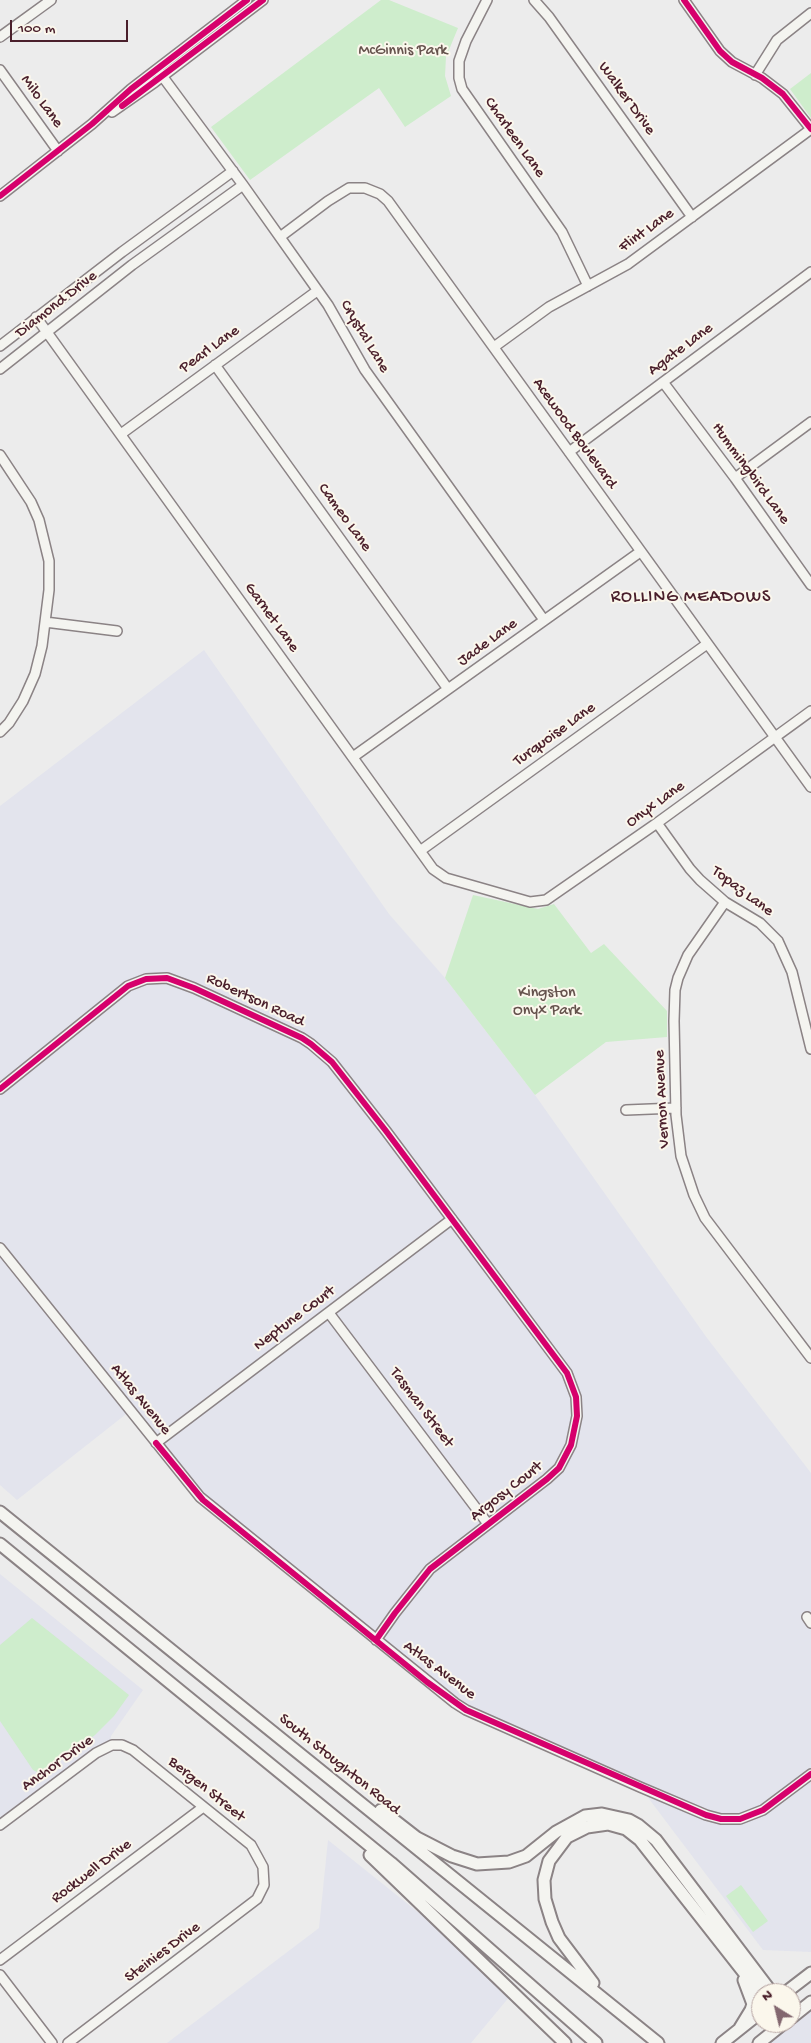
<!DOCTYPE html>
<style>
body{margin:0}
#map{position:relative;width:811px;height:2043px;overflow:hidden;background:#ececec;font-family:"Gochi Hand",sans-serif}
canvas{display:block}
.north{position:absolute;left:751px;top:1983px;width:50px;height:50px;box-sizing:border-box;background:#fbf7ec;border:1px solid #b4a19f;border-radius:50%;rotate:324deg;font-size:14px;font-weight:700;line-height:20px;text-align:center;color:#4a1f2b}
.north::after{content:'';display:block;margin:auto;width:18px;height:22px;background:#83676f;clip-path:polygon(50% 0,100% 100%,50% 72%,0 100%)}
.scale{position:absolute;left:10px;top:20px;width:118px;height:22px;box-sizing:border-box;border:2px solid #4a1f2b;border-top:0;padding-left:6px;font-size:15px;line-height:18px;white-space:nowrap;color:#4a1f2b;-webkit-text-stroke:4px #fbf7ec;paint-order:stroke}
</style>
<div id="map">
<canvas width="811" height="2043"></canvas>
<div class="north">N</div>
<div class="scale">100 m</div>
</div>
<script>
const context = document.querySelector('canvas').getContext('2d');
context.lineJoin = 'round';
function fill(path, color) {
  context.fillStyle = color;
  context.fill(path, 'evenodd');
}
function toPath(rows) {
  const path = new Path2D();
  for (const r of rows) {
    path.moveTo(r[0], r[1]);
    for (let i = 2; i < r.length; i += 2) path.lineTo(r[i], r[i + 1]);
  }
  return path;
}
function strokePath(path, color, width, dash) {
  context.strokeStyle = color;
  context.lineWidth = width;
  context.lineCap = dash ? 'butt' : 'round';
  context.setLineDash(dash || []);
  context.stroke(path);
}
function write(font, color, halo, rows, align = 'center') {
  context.font = font + ' "Gochi Hand",sans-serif';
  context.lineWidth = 4;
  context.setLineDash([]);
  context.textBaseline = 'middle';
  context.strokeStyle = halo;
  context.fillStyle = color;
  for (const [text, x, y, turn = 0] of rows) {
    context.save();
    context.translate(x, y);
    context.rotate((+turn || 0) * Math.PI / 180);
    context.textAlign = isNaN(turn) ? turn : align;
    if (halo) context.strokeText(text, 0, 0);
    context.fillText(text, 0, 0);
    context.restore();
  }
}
fill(toPath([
 [204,650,389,914,445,978,535,1095,707,1338,811,1473,811,1952,763,1950,640,1787,466,1710,203,1500,130,1411,17,1500,0,1485,0,806],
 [0,1574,143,1690,111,1736,109,1746,0,1825],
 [328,1840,515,1990,471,2043,167,2043,319,1928],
 [811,2002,811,2043,759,2043]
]), '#e3e4ed');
fill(toPath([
 [381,0,389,0,458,28,446,57,445,76,451,96,405,127,379,88,250,180,211,127],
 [811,73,811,118,790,89],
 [473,895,538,909,554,904,591,953,604,944,667,1011,667,1037,606,1042,535,1095,445,978],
 [32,1618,129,1695,114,1716,95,1735,51,1768,39,1773,33,1770,0,1721,0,1645],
 [741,1885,768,1921,753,1932,726,1896]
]), '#ceedcc');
const minor = toPath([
 [487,0,466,41,459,61,459,78,462,89,562,232,588,286],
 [534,0,549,17,692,217],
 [684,0,720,51,732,62,762,78,783,94,811,129],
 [0,37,51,0],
 [157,69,243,185,328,305,365,370,544,620],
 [0,70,58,151],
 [755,75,777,40,811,13],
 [112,112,155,82,263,0],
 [0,196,92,124,131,89,247,0],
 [280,237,328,201,349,188,365,188,380,194,388,201,811,787],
 [36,317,433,869,446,878,530,902,546,900,657,823,811,711],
 [0,346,122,252,233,171],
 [494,347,549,307,628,264,811,129],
 [215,365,448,689],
 [0,369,132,265,243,185],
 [663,382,735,478,811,585],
 [121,434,317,291],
 [569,452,811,272],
 [0,455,31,502,39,520,49,561,49,590,42,646,35,674,23,701,9,723,0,732],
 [735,478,811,422],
 [45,622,117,631],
 [353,757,640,552],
 [657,823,690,869,700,880,725,902,760,923,778,941,792,972,811,1049],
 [420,851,707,644],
 [725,902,688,955,678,978,675,990,674,1021,676,1115,681,1156,694,1195,705,1218,811,1358],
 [0,1089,128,986,146,979,167,978,194,988,302,1038,311,1044,332,1062,386,1131,567,1373,576,1397,577,1416,571,1445,559,1468,547,1479,430,1569,395,1613,376,1640],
 [626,1110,676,1108],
 [0,1248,200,1497,455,1703,466,1710,640,1787,706,1815,721,1819,740,1819,763,1810,811,1774],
 [329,1313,488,1524],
 [156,1443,452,1219],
 [807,1617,811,1623],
 [0,1825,96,1753,112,1745,122,1745,133,1750,251,1845,263,1867,264,1885,257,1899,68,2043],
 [0,1960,202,1808],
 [0,1975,52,2043]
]);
const major = toPath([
 [0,1512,658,2043],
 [0,1544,391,1863,596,2043],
 [381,1810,417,1838,452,1856,477,1864,509,1862,526,1856,556,1832,585,1816,602,1814,629,1820,638,1825,656,1840,772,1993],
 [370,1855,565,2043],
 [593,1983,559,1938,552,1922,545,1899,544,1880,549,1861,567,1837,587,1827,608,1824,626,1829,640,1840,761,1994],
 [785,1993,811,1973],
 [791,2018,811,2002],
 [740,2028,751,2010,753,2004,744,1980],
 [722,2043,761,2012],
 [759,2043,784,2023]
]);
strokePath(minor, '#8b8385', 12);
strokePath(major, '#8b8385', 15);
strokePath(minor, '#f4f4f0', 9);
strokePath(major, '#f4f4f0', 11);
strokePath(toPath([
 [684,0,720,51,732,62,762,78,783,94,811,129],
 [122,106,263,0],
 [0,196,92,124,131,89,247,0],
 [0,1089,128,986,146,979,167,978,194,988,302,1038,311,1044,332,1062,386,1131,567,1373,576,1397,577,1416,571,1445,559,1468,547,1479,430,1569,395,1613,376,1640],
 [156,1443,203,1500,427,1682,466,1710,706,1815,721,1819,740,1819,763,1810,811,1774]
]), '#d6006c', 6);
write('16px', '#65534d', '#fbf7ec', [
 ["McGinnis Park",403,52],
 ["Kingston",547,994],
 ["Onyx Park",547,1012]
]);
write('16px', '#4a1f2b', '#fbf7ec', [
 ["Walker Drive",626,99,54],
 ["Milo Lane",41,102,54],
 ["Charleen Lane",514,138,55],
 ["Flint Lane",647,231,-36],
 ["Diamond Drive",57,305,-38],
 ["Crystal Lane",364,337,59],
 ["Pearl Lane",210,350,-36],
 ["Agate Lane",681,350,-37],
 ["Acewood Boulevard",574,434,54],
 ["Hummingbird Lane",750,474,54],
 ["Cameo Lane",344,518,54],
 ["Garnet Lane",271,618,54],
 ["Jade Lane",488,643,-36],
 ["Turquoise Lane",555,735,-36],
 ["Onyx Lane",656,805,-36],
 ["Topaz Lane",742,892,37],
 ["Robertson Road",255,1001,25],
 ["Vernon Avenue",663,1099,-93],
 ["Neptune Court",295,1319,-37],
 ["Atlas Avenue",140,1400,51],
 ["Tasman Street",421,1408,53],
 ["Argosy Court",507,1492,-38],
 ["Atlas Avenue",439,1671,37],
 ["Anchor Drive",58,1764,-36],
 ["South Stoughton Road",339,1765,39],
 ["Bergen Street",206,1790,39],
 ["Rockwell Drive",92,1872,-37],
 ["Steinies Drive",163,1953,-37]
]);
context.letterSpacing = '1px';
write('18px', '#4a1f2b', '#fbf7ec', [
 ["ROLLING MEADOWS",691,598]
]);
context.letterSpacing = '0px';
</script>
